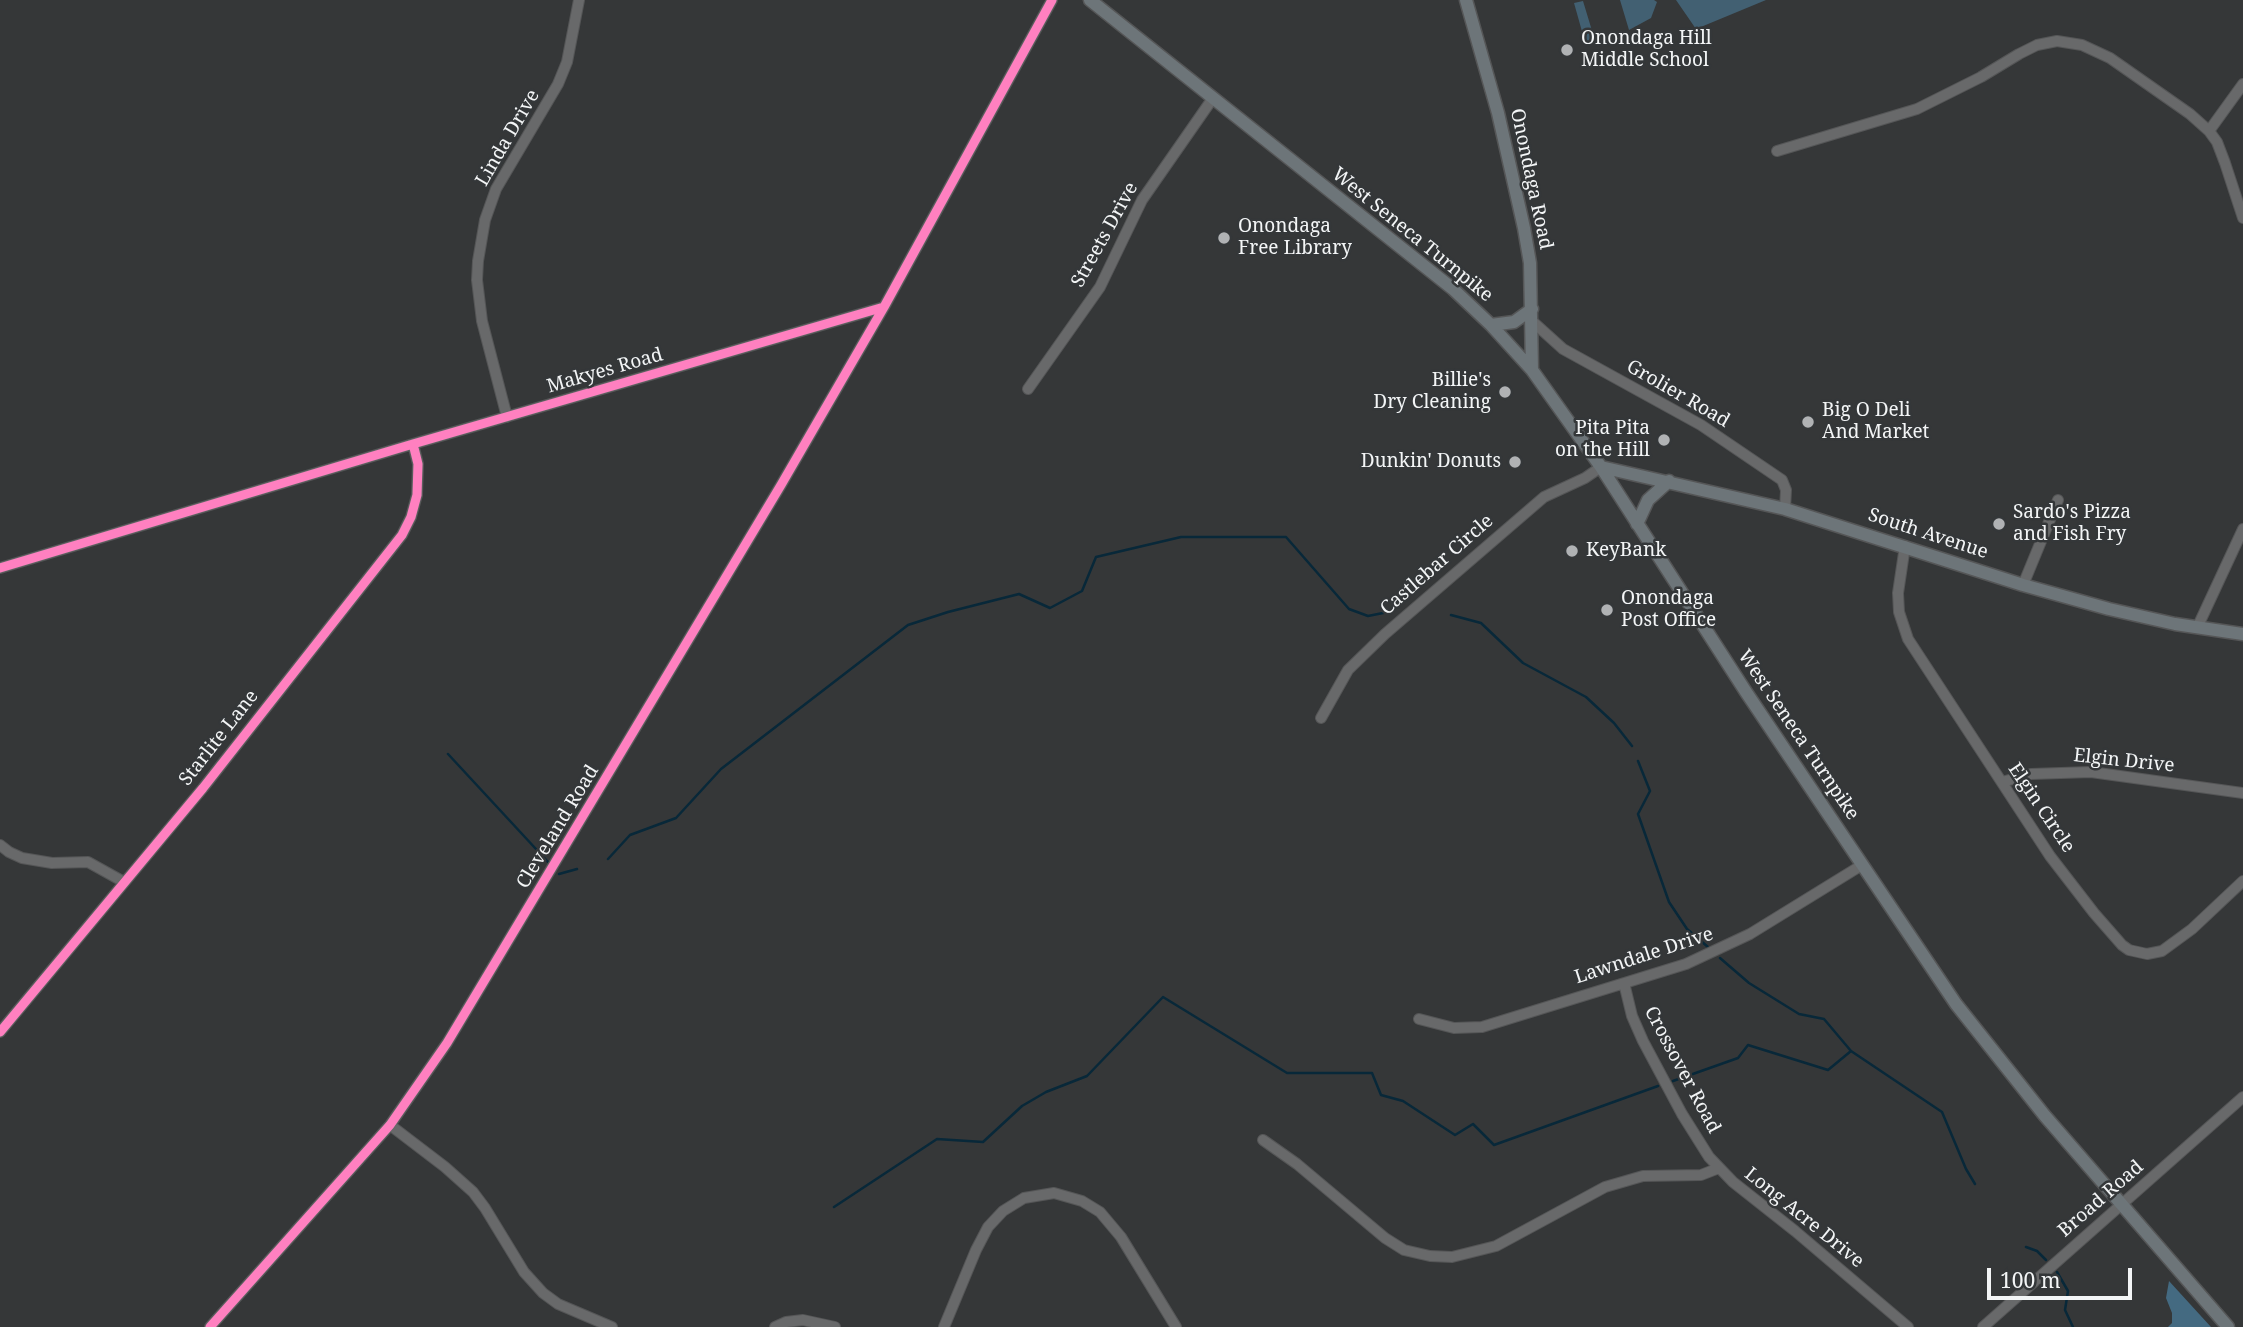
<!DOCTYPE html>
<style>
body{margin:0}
#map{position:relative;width:2243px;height:1327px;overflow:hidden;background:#353738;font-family:"Noto Serif",serif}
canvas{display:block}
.scale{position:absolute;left:1987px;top:1268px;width:145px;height:32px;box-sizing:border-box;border:4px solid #f3f5f6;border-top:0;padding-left:9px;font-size:21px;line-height:24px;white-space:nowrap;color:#f3f5f6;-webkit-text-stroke:5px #343739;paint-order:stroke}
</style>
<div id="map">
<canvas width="2243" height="1327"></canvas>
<div class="scale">100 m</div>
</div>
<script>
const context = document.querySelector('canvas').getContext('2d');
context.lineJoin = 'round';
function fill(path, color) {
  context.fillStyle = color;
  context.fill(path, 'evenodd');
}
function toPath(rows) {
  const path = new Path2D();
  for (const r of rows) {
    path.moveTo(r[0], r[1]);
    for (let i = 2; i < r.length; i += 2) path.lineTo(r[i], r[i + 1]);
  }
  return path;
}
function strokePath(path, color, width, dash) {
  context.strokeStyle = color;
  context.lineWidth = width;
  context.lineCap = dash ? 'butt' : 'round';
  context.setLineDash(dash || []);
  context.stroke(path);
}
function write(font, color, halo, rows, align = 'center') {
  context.font = font + ' "Noto Serif",serif';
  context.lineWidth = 5;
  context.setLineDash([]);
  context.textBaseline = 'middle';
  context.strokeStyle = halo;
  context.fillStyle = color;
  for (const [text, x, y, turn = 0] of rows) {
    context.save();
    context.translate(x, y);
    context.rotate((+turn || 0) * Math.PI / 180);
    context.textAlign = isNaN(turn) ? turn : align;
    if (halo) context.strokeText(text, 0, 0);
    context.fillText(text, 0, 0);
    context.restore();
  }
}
fill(toPath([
 [1620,0,1654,0,1657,2,1651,18,1629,30],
 [1676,0,1766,0,1696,29],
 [1583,1,1593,34,1599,33,1601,38,1587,41,1583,35,1574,3]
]), '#426072');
fill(toPath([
 [2169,1281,2211,1327,2168,1327,2172,1323,2172,1313,2166,1298]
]), '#446a81');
strokePath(toPath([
 [1451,615,1481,623,1523,663,1586,697,1614,723,1632,746],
 [448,754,548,862],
 [1638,761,1650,791,1638,814,1669,902,1687,929,1708,947],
 [608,859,630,835,676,818,721,769,908,625,948,612,1019,594,1050,608,1082,591,1096,557,1181,537,1286,537,1349,609,1368,616,1388,612],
 [559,874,577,869],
 [1720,958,1749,983,1799,1014,1824,1019,1851,1051,1942,1112,1966,1169,1975,1184],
 [1673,1081,1738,1058,1748,1045,1828,1070,1851,1051],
 [834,1207,937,1139,983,1142,1022,1106,1046,1092,1087,1076,1163,997,1287,1073,1372,1073,1381,1095,1403,1101,1455,1135,1473,1124,1494,1145,1658,1086],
 [2026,1247,2037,1251,2046,1260],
 [2057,1272,2068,1291,2065,1310,2073,1327]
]), '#082839', 2.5);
const minor = toPath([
 [2209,131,2243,84],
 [1777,151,1917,109,1981,77,2019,54,2037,45,2057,41,2082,45,2110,58,2190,114,2209,131,2217,142,2225,163,2243,218],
 [1532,321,1563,349,1701,425,1782,480,1786,490,1785,509],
 [1028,389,1100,287,1142,200,1213,98],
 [507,417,482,321,477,280,478,261,485,220,496,189,558,84,567,62,579,0],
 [1905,546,1898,593,1899,612,1908,639,2050,856,2094,913,2122,945,2129,950,2147,954,2162,951,2192,929,2243,881],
 [0,568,413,444,884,307,1052,0],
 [2023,585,2058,500],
 [2197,628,2243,529],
 [1321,718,1348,670,1385,634,1544,497,1585,478,1601,467],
 [2002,782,2031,774,2091,772,2243,793],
 [0,845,9,852,22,858,52,863,88,862,124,882],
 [1624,983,1632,1016,1643,1041,1682,1114,1709,1157,1733,1182,1795,1231,1908,1327],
 [1419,1019,1454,1028,1482,1027,1686,964,1750,934,1862,865],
 [0,1032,203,788,402,535,411,517,417,495,418,464,413,444],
 [390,1125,445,1167,473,1192,485,1208,524,1272,543,1293,558,1304,612,1327],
 [1263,1140,1297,1164,1385,1238,1404,1250,1430,1256,1452,1257,1496,1246,1605,1187,1643,1176,1701,1175,1719,1168],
 [210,1327,390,1125,447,1043,781,485,884,307],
 [775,1327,786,1322,803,1320,835,1327],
 [944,1327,976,1250,988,1227,1003,1211,1024,1198,1054,1193,1082,1201,1100,1212,1121,1237,1176,1327],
 [1983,1327,2243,1097]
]);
const major = toPath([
 [1090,0,1453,289,1491,325,1532,370,1601,467,1746,692,1956,1004,2045,1116,2228,1327],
 [1466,0,1498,113,1524,228,1530,263,1532,370],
 [1491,325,1514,322,1532,309],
 [1601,467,1785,509,2023,585,2109,609,2175,624,2243,634],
 [1637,524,1648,500,1669,481]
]);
strokePath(minor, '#555657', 12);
strokePath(major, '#555657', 15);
strokePath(minor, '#68696a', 10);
strokePath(major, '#6d7579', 12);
strokePath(toPath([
 [0,568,413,444,884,307,1052,0],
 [0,1032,203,788,402,535,411,517,417,495,418,464,413,444],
 [210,1327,390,1125,447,1043,781,485,884,307]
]), '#ff80c0', 9);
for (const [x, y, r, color] of [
 [1567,50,7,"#b0b2b4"],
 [1224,238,7,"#b0b2b4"],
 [1505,392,7,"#b0b2b4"],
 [1808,422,7,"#b0b2b4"],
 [1664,440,7,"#b0b2b4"],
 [1515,462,7,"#b0b2b4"],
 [1999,524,7,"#b0b2b4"],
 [1572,551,7,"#b0b2b4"],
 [1607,610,7,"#b0b2b4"]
]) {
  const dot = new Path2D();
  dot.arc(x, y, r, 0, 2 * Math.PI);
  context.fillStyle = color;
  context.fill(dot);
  strokePath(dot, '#343739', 2.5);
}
write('19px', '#f3f5f6', '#343739', [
 ["Onondaga Hill",1581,39],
 ["Middle School",1581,61],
 ["Onondaga",1238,227],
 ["Free Library",1238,249],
 ["Billie's",1491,381,"right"],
 ["Dry Cleaning",1491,403,"right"],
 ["Big O Deli",1822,411],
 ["And Market",1822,433],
 ["Pita Pita",1650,429,"right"],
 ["on the Hill",1650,451,"right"],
 ["Dunkin' Donuts",1501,462,"right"],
 ["Sardo's Pizza",2013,513],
 ["and Fish Fry",2013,535],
 ["KeyBank",1586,551],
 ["Onondaga",1621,599],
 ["Post Office",1621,621]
], 'left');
write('19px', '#f3f5f6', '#343739', [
 ["Linda Drive",508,138,-60],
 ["Onondaga Road",1531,179,78],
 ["Streets Drive",1105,235,-61],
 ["West Seneca Turnpike",1412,235,39],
 ["Makyes Road",605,371,-16],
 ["Grolier Road",1678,394,30],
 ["South Avenue",1928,534,18],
 ["Castlebar Circle",1437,565,-41],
 ["West Seneca Turnpike",1798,735,56],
 ["Starlite Lane",219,738,-52],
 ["Elgin Drive",2124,761,6],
 ["Elgin Circle",2041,808,56],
 ["Cleveland Road",558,827,-59],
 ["Lawndale Drive",1644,956,-18],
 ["Crossover Road",1682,1070,62],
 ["Broad Road",2101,1199,-41],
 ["Long Acre Drive",1804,1218,39]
]);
</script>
